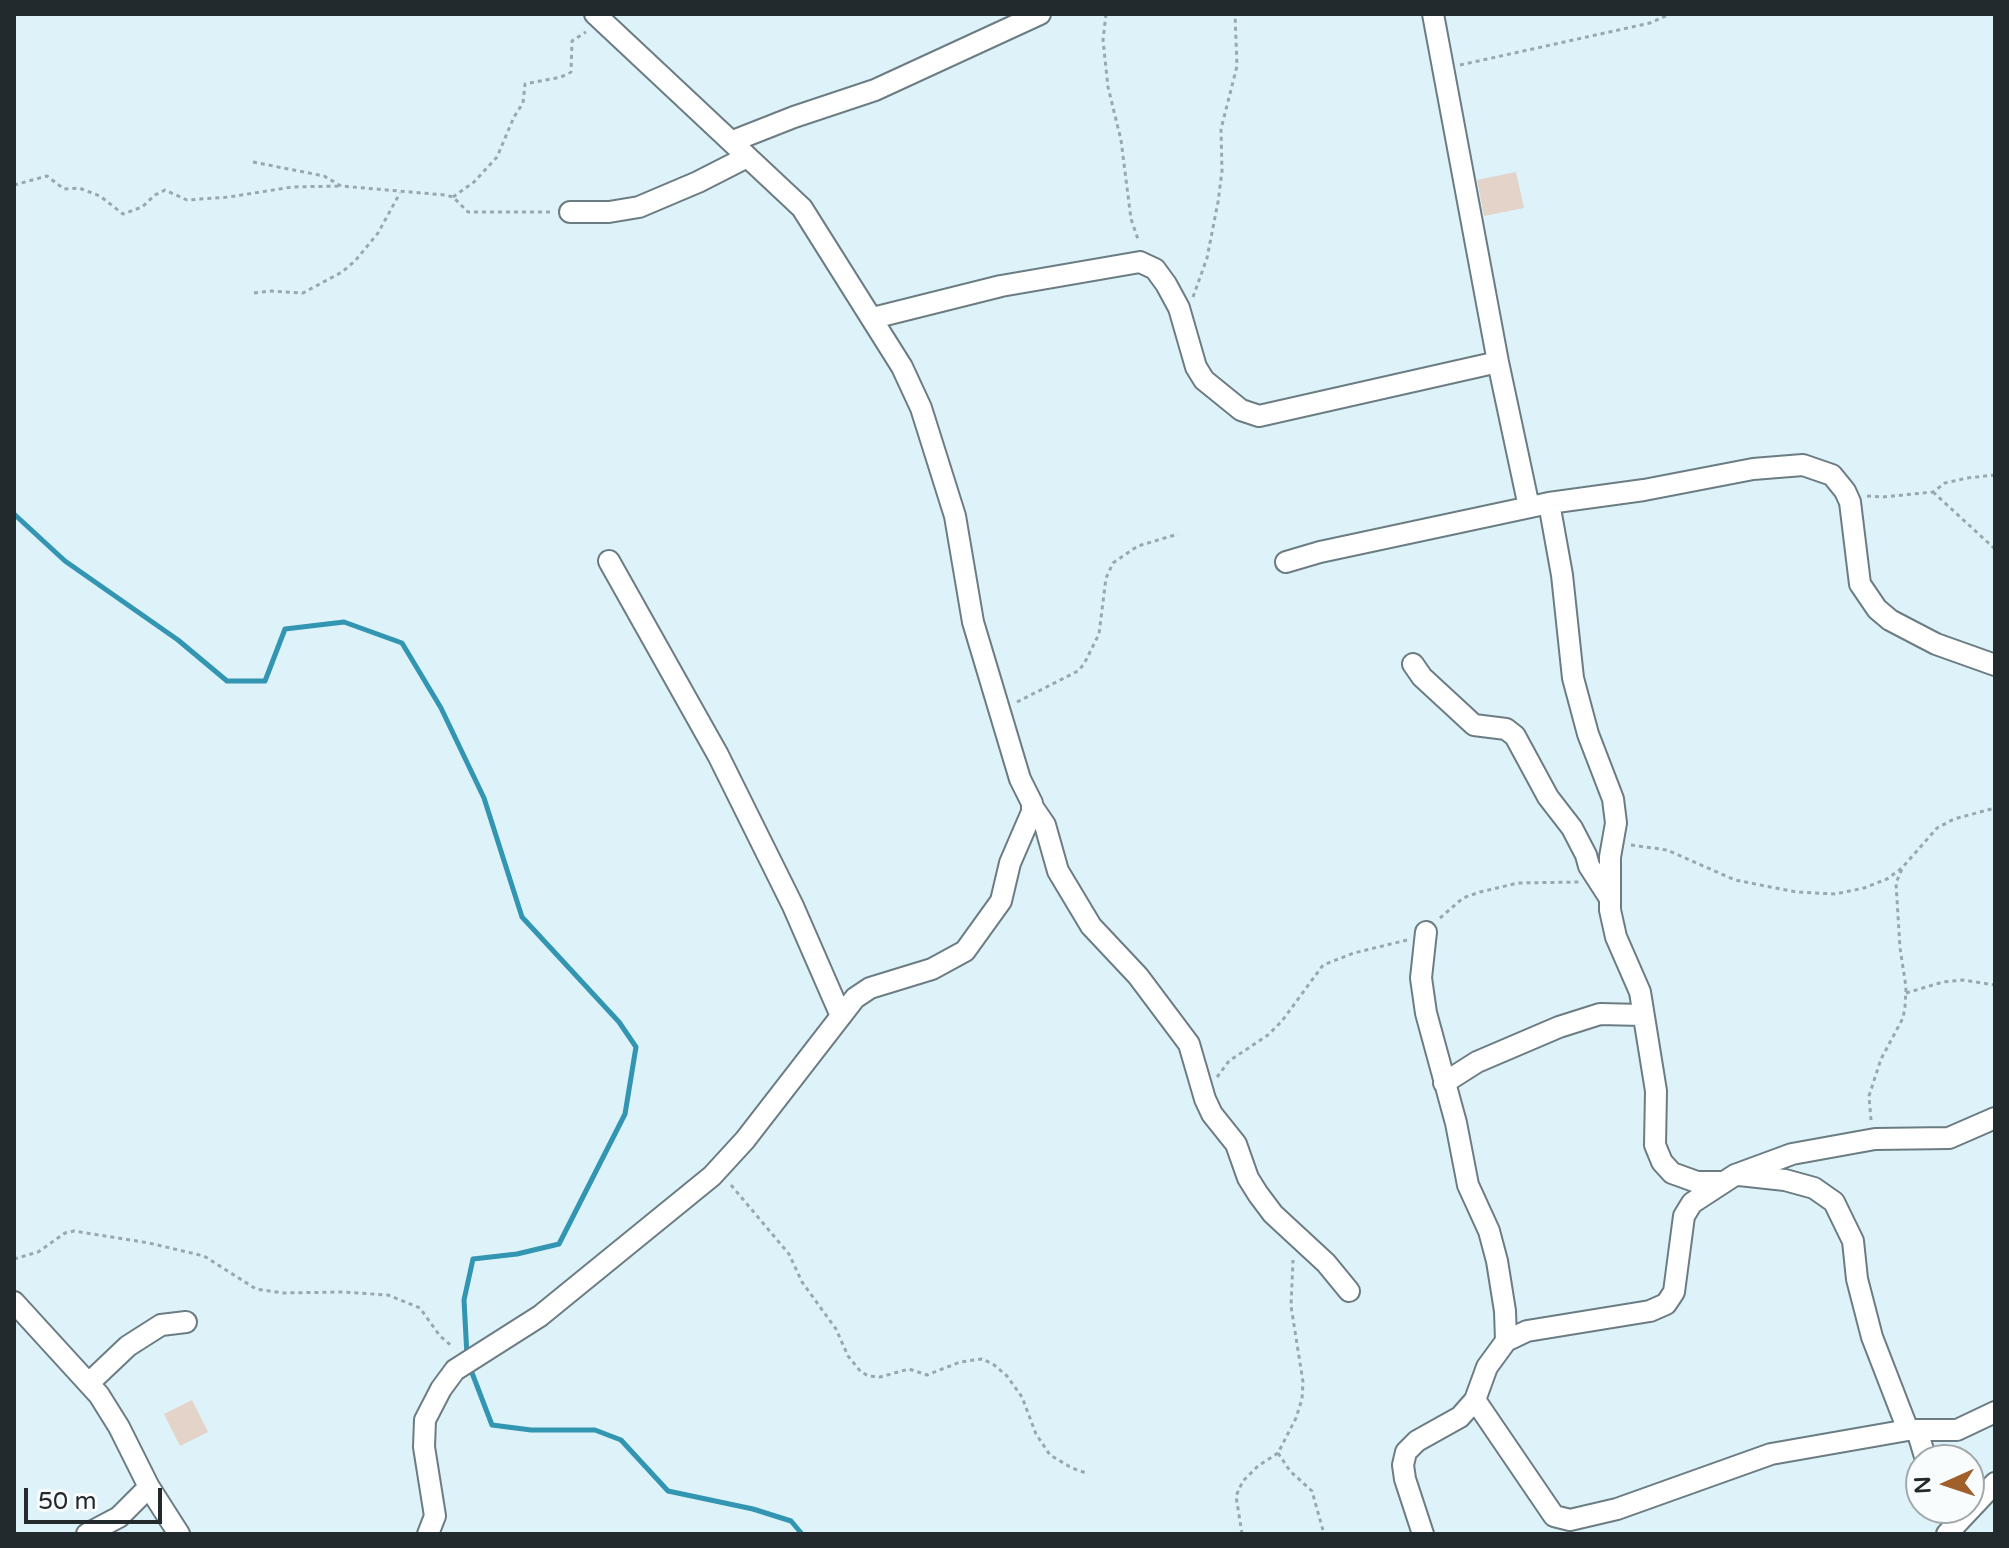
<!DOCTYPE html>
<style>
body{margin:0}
#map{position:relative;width:2009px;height:1548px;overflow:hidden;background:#def2f9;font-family:"Varela Round",sans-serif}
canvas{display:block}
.frame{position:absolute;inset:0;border:16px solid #232a2d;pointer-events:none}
.north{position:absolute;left:1905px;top:1444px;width:80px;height:80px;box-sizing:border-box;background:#f8fcfd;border:2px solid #a3a8aa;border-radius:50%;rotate:267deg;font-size:22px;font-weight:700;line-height:32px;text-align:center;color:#232a2d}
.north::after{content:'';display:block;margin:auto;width:28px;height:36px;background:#a1602b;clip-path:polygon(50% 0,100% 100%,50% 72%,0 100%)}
.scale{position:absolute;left:24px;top:1488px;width:138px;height:36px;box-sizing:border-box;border:4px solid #232a2d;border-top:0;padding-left:10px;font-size:24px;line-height:28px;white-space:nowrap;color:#232a2d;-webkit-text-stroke:6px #f8fcfd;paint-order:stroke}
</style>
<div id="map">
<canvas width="2009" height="1548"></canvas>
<div class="frame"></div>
<div class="north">N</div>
<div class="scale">50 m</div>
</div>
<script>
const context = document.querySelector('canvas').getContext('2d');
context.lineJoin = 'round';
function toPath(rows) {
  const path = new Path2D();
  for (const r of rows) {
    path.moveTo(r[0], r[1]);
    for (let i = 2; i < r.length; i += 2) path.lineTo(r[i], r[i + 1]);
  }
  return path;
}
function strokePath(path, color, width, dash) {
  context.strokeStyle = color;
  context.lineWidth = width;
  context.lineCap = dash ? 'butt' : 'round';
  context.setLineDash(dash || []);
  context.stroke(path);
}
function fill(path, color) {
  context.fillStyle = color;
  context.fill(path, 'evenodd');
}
strokePath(toPath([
 [14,514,65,561,178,640,227,681,265,681,285,629,344,622,402,643,441,708,484,798,522,917,619,1022,636,1047,625,1114,559,1244,517,1254,473,1259,464,1300,467,1356],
 [469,1365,492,1425,531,1430,595,1430,621,1440,668,1491,753,1509,791,1521,802,1534]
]), '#3295b2', 5);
fill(toPath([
 [1516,172,1524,208,1484,216,1477,180],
 [192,1400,208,1432,180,1446,164,1414]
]), '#e3d3c8');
const minor = toPath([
 [1433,14,1498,362,1529,507],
 [733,141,794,117,875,90,1040,14],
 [570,212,609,212,639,207,698,182,747,157],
 [873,318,1001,286,1140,262,1155,269,1166,284,1179,308,1196,367,1204,380,1241,410,1259,416,1498,362],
 [1549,503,1562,575,1573,678,1588,734,1613,799,1616,823,1610,857,1610,910,1616,937,1640,992,1656,1091,1655,1145,1662,1162,1672,1173,1697,1182,1723,1182],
 [609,561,718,755,793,906,841,1016],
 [1286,562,1320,552,1549,503,1644,490,1753,469,1803,465,1832,475,1845,491,1850,502,1860,584,1877,609,1890,620,1936,644,1995,665],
 [1413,664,1422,677,1474,725,1506,729,1515,736,1548,797,1572,828,1586,855,1589,866,1609,897],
 [1032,806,1045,825,1058,871,1091,926,1138,976,1189,1044,1205,1099,1212,1114,1236,1144,1248,1178,1258,1194,1273,1214,1326,1263,1349,1291],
 [1426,932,1421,978,1426,1013,1456,1123,1468,1185,1489,1231,1497,1261,1505,1311,1506,1341],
 [1444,1083,1477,1062,1559,1027,1600,1014,1642,1015],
 [1739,1175,1785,1180,1814,1188,1834,1202,1853,1241,1857,1279,1872,1337,1908,1430],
 [14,1302,99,1395,119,1427,149,1487,179,1534],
 [89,1383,128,1346,161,1325,186,1322],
 [1475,1400,1554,1516,1570,1520,1617,1509,1771,1454,1908,1430,1957,1430,1995,1412],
 [1917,1430,1926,1460],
 [87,1534,119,1517,149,1487],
 [428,1534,435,1516,424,1447,425,1420,441,1389,455,1370,540,1316,712,1176,745,1140,855,998,870,988,932,969,965,951,1001,901,1010,863,1032,812,1032,803,1020,779,973,622,955,516,921,408,902,367,802,208,595,14],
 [1423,1534,1405,1479,1403,1465,1406,1452,1417,1441,1460,1417,1475,1400,1487,1367,1506,1341,1527,1331,1650,1311,1666,1304,1674,1292,1684,1216,1692,1203,1735,1175,1792,1154,1875,1139,1949,1138,1995,1118],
 [1947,1534,1995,1483]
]);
strokePath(minor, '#6b7d83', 24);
strokePath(toPath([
 [1106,14,1103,40,1108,87,1121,140,1131,219,1139,242],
 [1460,65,1650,23,1670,14],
 [253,162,324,176,341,186,445,195,453,197,468,212,550,212],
 [14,185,47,176,64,189,79,188,100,196,123,214,142,207,155,195,165,190,187,200,229,197,292,187,341,186],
 [453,197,474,182,497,157,514,117,523,103,525,84,561,77,571,72,572,41,586,32],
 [254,293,269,291,303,293,342,272,355,261,378,233,400,193],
 [1193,297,1207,258,1218,202,1222,171,1221,129,1237,66,1235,14],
 [1933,492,1995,549],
 [1867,496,1883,497,1933,492,1945,483,1967,478,1995,475],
 [1017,702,1078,671,1084,664,1099,634,1106,578,1113,563,1138,546,1178,534],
 [1631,845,1667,850,1735,880,1796,892,1835,894,1864,888,1887,879,1902,868,1937,828,1954,819,1995,808],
 [1440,918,1463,898,1480,892,1518,883,1579,882],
 [1906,993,1943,982,1963,980,1995,985],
 [1217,1077,1229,1061,1268,1035,1282,1021,1323,965,1354,953,1407,940],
 [1871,1120,1869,1096,1881,1059,1903,1018,1905,1007,1906,987,1900,948,1896,883,1902,869],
 [731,1185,789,1254,802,1282,836,1329,848,1356,861,1372,869,1376,880,1377,909,1369,927,1375,960,1362,982,1359,993,1364,1007,1376,1022,1397,1036,1434,1050,1455,1072,1468,1086,1473],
 [14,1259,38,1252,65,1233,74,1231,149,1243,204,1256,256,1289,283,1293,341,1292,388,1295,420,1308,440,1336,453,1347],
 [1278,1453,1290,1471,1312,1491,1324,1534],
 [1242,1534,1236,1496,1243,1481,1258,1466,1278,1453,1296,1418,1302,1399,1303,1382,1291,1306,1293,1260]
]), '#99a8ae', 3, [4, 4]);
strokePath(minor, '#fff', 20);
</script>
